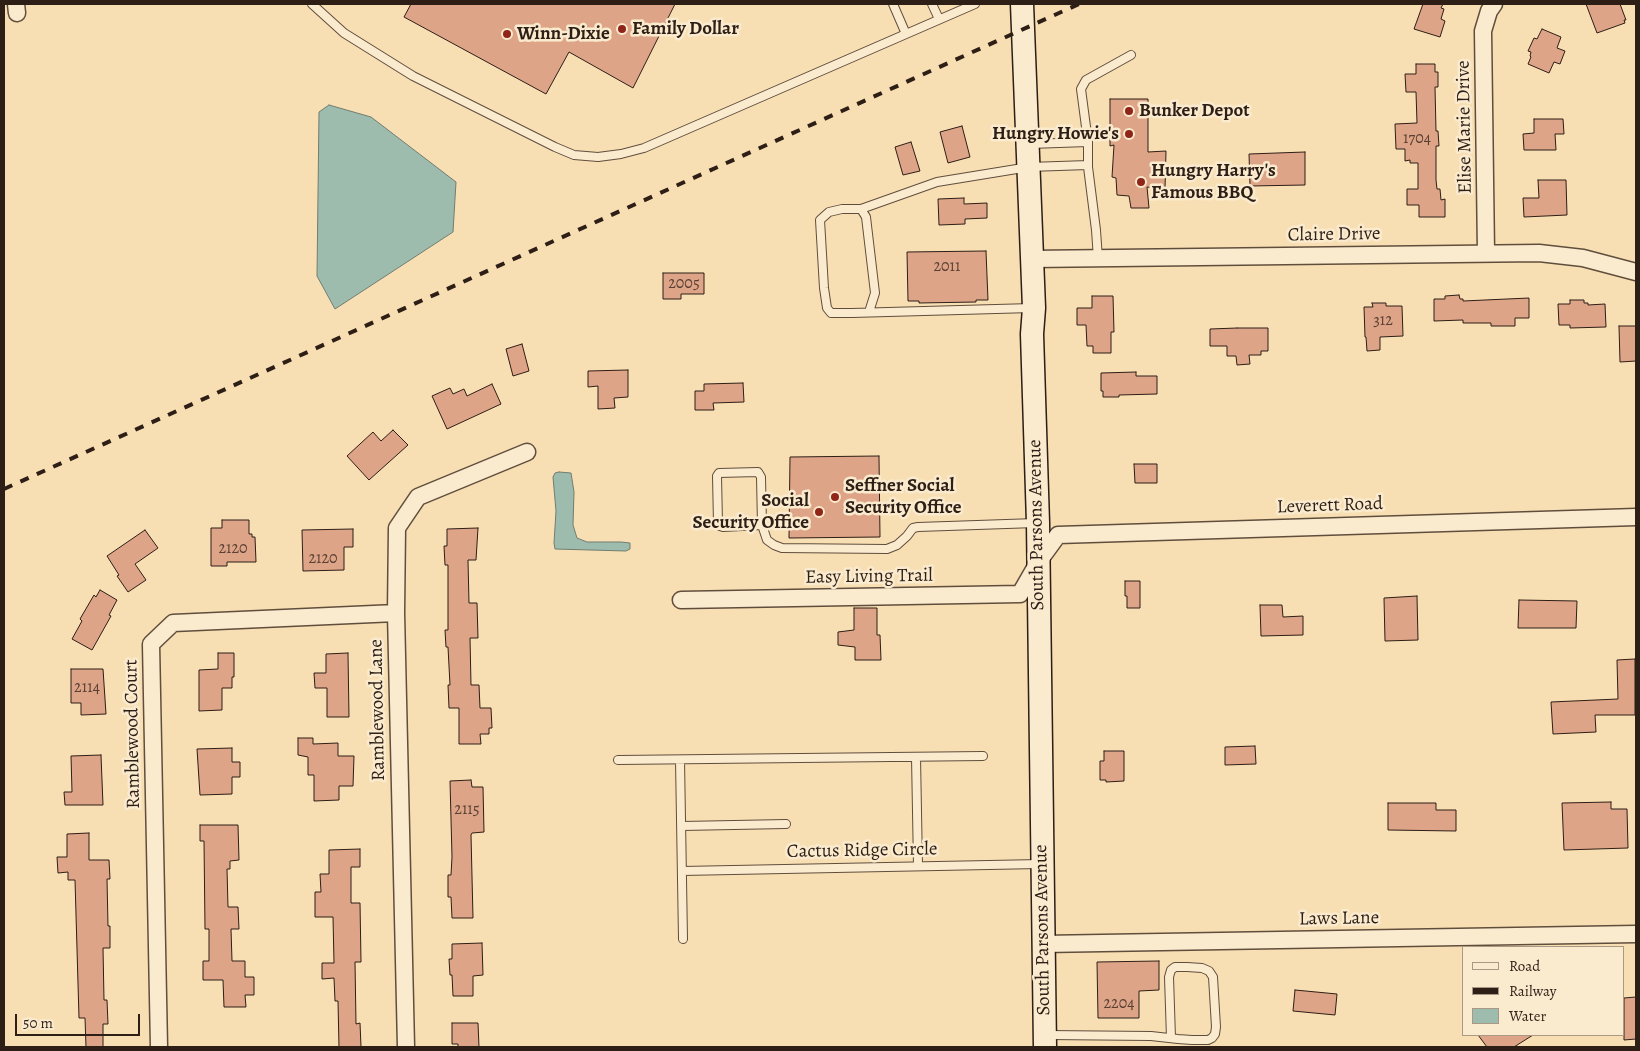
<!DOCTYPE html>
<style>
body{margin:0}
#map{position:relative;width:1640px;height:1051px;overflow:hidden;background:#f8deb3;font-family:Alegreya,serif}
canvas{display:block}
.frame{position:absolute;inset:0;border:5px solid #2d1e16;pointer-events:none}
.legend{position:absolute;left:1462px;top:946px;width:162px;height:90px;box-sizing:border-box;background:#faeace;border:1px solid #a89884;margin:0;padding:6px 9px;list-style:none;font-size:15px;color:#2d1e16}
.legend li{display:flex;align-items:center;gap:10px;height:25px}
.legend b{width:25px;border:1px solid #a89884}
.scale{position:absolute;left:15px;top:1014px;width:125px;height:22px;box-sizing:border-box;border:2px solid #2d1e16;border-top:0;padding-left:6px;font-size:15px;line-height:18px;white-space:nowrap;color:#2d1e16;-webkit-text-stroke:4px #faeace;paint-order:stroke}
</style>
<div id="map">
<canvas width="1640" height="1051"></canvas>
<div class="frame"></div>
<ul class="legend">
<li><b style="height:6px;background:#faeace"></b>Road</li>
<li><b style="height:6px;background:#2d1e16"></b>Railway</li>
<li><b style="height:14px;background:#9dbcae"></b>Water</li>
</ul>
<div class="scale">50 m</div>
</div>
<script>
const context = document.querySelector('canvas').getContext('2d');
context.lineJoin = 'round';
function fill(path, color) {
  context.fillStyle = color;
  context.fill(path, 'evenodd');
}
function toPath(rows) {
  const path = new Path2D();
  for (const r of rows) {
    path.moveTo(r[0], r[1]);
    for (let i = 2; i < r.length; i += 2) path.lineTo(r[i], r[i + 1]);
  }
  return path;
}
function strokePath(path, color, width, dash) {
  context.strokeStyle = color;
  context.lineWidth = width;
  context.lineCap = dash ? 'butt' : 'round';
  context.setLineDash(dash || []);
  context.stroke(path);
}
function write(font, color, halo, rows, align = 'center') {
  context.font = font + ' Alegreya,serif';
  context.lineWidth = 5;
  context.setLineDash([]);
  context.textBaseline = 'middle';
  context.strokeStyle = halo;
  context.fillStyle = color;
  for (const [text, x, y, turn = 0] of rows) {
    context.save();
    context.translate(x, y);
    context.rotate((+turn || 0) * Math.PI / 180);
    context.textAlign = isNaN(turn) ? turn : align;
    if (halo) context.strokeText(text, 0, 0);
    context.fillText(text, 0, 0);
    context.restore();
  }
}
const water = toPath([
 [329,105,371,117,456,182,453,232,335,309,317,276,319,112,329,105],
 [559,472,571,473,574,492,573,525,577,538,587,542,621,542,630,543,630,549,626,551,555,549,554,543,556,511,553,477,555,473,559,472]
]);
fill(water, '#9dbcae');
strokePath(water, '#707d71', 1);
const building = toPath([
 [411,4,675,4,633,88,569,52,546,94,404,17,411,4],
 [1423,4,1443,4,1441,8,1444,9,1441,19,1445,21,1440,37,1414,29,1423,4],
 [1586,4,1620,4,1626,20,1624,20,1625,23,1597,33,1586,4],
 [1542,29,1561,37,1557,48,1565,51,1560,64,1554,62,1549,73,1528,64,1531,57,1530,56,1531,52,1528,51,1534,38,1537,39,1542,29],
 [1416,64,1435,64,1435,72,1438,72,1438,87,1435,87,1436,131,1438,131,1439,146,1436,146,1436,180,1437,189,1440,189,1441,200,1445,199,1445,217,1419,217,1419,205,1407,205,1407,189,1418,189,1418,163,1410,163,1410,160,1405,161,1405,149,1396,149,1395,124,1417,123,1416,92,1406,92,1405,74,1416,74,1416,64],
 [1110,99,1148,99,1148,152,1166,151,1165,189,1147,187,1149,208,1131,208,1129,196,1117,195,1116,178,1112,177,1114,145,1110,146,1110,99],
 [1534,119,1563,119,1564,134,1555,134,1556,150,1524,150,1523,134,1534,133,1534,119],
 [962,126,970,157,948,163,940,132,962,126],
 [911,142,920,171,903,175,895,147,911,142],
 [1305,152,1305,185,1250,186,1249,154,1305,152],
 [1538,180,1566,180,1567,215,1524,217,1523,198,1539,198,1538,180],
 [964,198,964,204,987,203,987,218,965,219,965,224,939,225,938,199,964,198],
 [986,251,988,300,976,300,976,302,919,303,919,301,908,301,907,252,986,251],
 [663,273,704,273,704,294,681,294,681,299,663,299,663,273],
 [1459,295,1460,299,1463,299,1463,301,1529,298,1529,318,1515,318,1515,326,1491,326,1491,323,1463,323,1463,320,1434,321,1434,299,1445,299,1445,296,1459,295],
 [1092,296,1113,296,1114,332,1111,332,1111,353,1093,353,1093,346,1087,346,1086,325,1077,325,1077,308,1092,308,1092,296],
 [1570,300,1584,300,1584,303,1588,303,1588,305,1605,304,1606,327,1570,328,1570,325,1559,325,1558,304,1570,304,1570,300],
 [1372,303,1386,303,1386,306,1402,306,1403,336,1380,337,1380,350,1367,351,1366,337,1365,337,1364,307,1373,307,1372,303],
 [1619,326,1636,326,1636,361,1620,362,1619,326],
 [1237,328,1268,328,1268,351,1261,351,1261,355,1249,355,1250,364,1237,365,1236,356,1227,356,1227,346,1210,346,1210,329,1237,328],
 [522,344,529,371,513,376,506,349,522,344],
 [628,370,628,397,614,398,615,408,598,409,598,386,588,387,588,371,628,370],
 [1136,372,1136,376,1157,376,1157,394,1119,395,1119,397,1103,397,1103,391,1101,391,1101,373,1136,372],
 [743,383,744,402,713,403,714,410,695,410,695,391,704,391,704,384,743,383],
 [492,384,501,404,447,429,432,396,450,388,453,394,464,389,467,396,492,384],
 [393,430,408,445,369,480,347,456,373,432,381,441,393,430],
 [879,456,880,537,789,538,790,457,879,456],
 [1134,464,1157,464,1157,483,1135,483,1134,464],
 [222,520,249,520,249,534,252,534,252,537,255,537,256,562,227,562,227,566,211,566,211,528,222,528,222,520],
 [478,528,476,560,468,560,469,603,477,603,478,638,470,638,471,685,479,685,480,708,491,708,492,728,489,728,489,734,480,734,481,744,459,744,459,708,449,708,448,685,450,685,448,647,446,647,445,630,448,630,448,565,445,565,444,546,447,546,447,529,478,528],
 [353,529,353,547,344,547,344,570,303,571,302,530,353,529],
 [145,530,158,548,135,564,146,580,128,592,117,576,119,575,107,556,145,530],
 [1125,581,1140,581,1140,608,1127,608,1127,596,1125,596,1125,581],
 [100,590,117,600,109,615,111,616,92,650,72,639,82,621,80,619,94,595,96,597,100,590],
 [1417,596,1418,640,1385,641,1384,598,1417,596],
 [1519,600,1577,601,1576,628,1518,628,1519,600],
 [1260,605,1282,605,1283,617,1303,616,1303,635,1261,636,1260,605],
 [854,608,877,608,877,635,880,635,881,660,855,660,855,647,838,645,838,632,854,630,854,608],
 [218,653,234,653,234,677,232,677,232,688,222,688,222,710,199,711,199,670,218,669,218,653],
 [348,653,349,717,327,717,327,688,315,688,314,673,326,673,326,654,348,653],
 [1635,659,1635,715,1595,715,1596,732,1553,734,1551,702,1618,699,1617,660,1635,659],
 [71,669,103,669,106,714,81,715,81,703,71,703,71,669],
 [298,738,313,738,313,744,338,743,338,756,354,756,353,786,339,786,339,800,314,801,314,775,308,775,308,757,298,755,298,738],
 [1255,746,1256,764,1225,765,1225,747,1255,746],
 [232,748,232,762,240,762,240,777,232,777,232,794,200,795,197,749,232,748],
 [1104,751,1124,751,1124,781,1106,782,1106,780,1100,780,1100,761,1104,761,1104,751],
 [101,755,103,805,65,805,64,792,72,792,71,756,101,755],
 [471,780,472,787,483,787,484,832,472,833,471,835,473,918,452,918,451,897,448,897,448,875,451,875,452,857,450,781,471,780],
 [1611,802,1611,809,1627,809,1628,848,1564,850,1562,803,1611,802],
 [1388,803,1436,803,1436,810,1456,810,1456,831,1388,830,1388,803],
 [200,825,238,825,239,860,230,861,230,869,227,869,228,907,238,907,239,929,231,929,232,961,245,961,245,977,254,977,254,995,245,995,246,1007,224,1007,223,980,203,980,203,961,209,961,209,929,205,929,204,841,200,841,200,825],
 [89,833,89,860,109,860,110,879,107,879,108,926,110,926,110,948,103,948,104,1000,107,1000,108,1024,103,1024,103,1047,86,1047,85,1018,79,1018,75,880,68,880,68,872,58,873,57,857,67,857,67,834,89,833],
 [360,849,360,867,351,867,351,903,360,903,361,962,355,962,356,1024,360,1023,361,1047,339,1047,338,1001,335,1001,334,978,322,979,322,963,334,963,333,917,315,917,315,892,321,892,320,874,329,874,329,850,360,849],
 [482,943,483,975,473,976,473,996,453,996,452,975,450,975,449,959,452,959,452,944,482,943],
 [1159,961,1159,990,1139,991,1139,1018,1098,1018,1097,962,1159,961],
 [1295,990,1337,994,1335,1015,1293,1011,1295,990],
 [1636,997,1636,1039,1624,1040,1624,998,1636,997],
 [452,1023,478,1023,479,1047,458,1047,458,1044,452,1044,452,1023],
 [1478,1035,1533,1035,1514,1047,1487,1047,1478,1035]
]);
fill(building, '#dea488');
strokePath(building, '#2d1e16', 1);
const service = toPath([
 [312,4,344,33,413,76,555,147,574,155,598,157,621,154,644,148,975,4],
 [893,4,906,34],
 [932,4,939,19],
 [1030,144,1088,142],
 [861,209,937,182,1029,167,1088,165],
 [1098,259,1096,230,1088,167,1088,142,1081,89,1086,80,1131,55],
 [869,312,875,293,866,217,861,209,842,209,829,212,820,220,824,288,827,308,831,313,852,313,1032,308],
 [762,525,723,527,720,526,718,523,717,476,719,473,758,472,761,477,762,525,767,540,774,545,782,548,887,549,897,545,907,536,913,528,918,527,1036,523],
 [916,757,918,866],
 [618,760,983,756],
 [680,760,683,939],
 [682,826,786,824],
 [682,871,1040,864],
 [1047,1035,1151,1036,1178,1039,1192,1040,1208,1040,1212,1038,1215,1034,1216,1027,1213,977,1209,971,1202,968,1187,967,1175,967,1171,970,1169,977,1171,1038]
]);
const minor = toPath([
 [16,4,17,13],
 [1486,253,1483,31,1489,11,1494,4],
 [1031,259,1539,253,1583,258,1636,272],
 [681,600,1020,594,1039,561,1058,535,1636,517],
 [1043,944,1636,934],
 [159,1047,151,644,173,623,396,613],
 [406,1047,396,613,397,528,418,497,527,452]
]);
const secondary = toPath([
 [1022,4,1034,308,1032,334,1038,523,1045,1047]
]);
strokePath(service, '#604e3d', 10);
strokePath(minor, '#604e3d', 19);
strokePath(secondary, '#2d1e16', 25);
strokePath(service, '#faeace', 8);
strokePath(minor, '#faeace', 16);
strokePath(secondary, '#faeace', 22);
strokePath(toPath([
 [4,489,1079,4]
]), '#2d1e16', 4, [9, 9]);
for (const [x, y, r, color] of [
 [622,29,5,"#8f2418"],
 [507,34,5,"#8f2418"],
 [1129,111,5,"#8f2418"],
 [1129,134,5,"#8f2418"],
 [1141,182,5,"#8f2418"],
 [835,497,5,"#8f2418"],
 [819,512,5,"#8f2418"]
]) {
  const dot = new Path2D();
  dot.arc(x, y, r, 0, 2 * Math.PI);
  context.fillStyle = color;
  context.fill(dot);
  strokePath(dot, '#faeace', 2);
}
write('16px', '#594032', null, [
 ["1704",1417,139],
 ["2011",947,267],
 ["2005",684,284],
 ["312",1383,321],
 ["2120",233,549],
 ["2120",323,559],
 ["2114",87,688],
 ["2115",467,810],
 ["2204",1119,1004]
]);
write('bold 19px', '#2d1e16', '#faeace', [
 ["Family Dollar",632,29],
 ["Winn-Dixie",517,34],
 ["Bunker Depot",1139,111],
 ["Hungry Howie's",1119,134,"right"],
 ["Hungry Harry's",1151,171],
 ["Famous BBQ",1151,193],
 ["Seffner Social",845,486],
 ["Security Office",845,508],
 ["Social",809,501,"right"],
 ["Security Office",809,523,"right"]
], 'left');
write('19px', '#2d1e16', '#faeace', [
 ["Elise Marie Drive",1465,127,-91],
 ["Claire Drive",1334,235,-1],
 ["Leverett Road",1330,506,-2],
 ["South Parsons Avenue",1037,525,-91],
 ["Easy Living Trail",869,577,-1],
 ["Ramblewood Lane",378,710,-91],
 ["Ramblewood Court",133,734,-91],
 ["Cactus Ridge Circle",862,851,-1],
 ["Laws Lane",1339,919,-1],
 ["South Parsons Avenue",1043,930,-91]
]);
</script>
